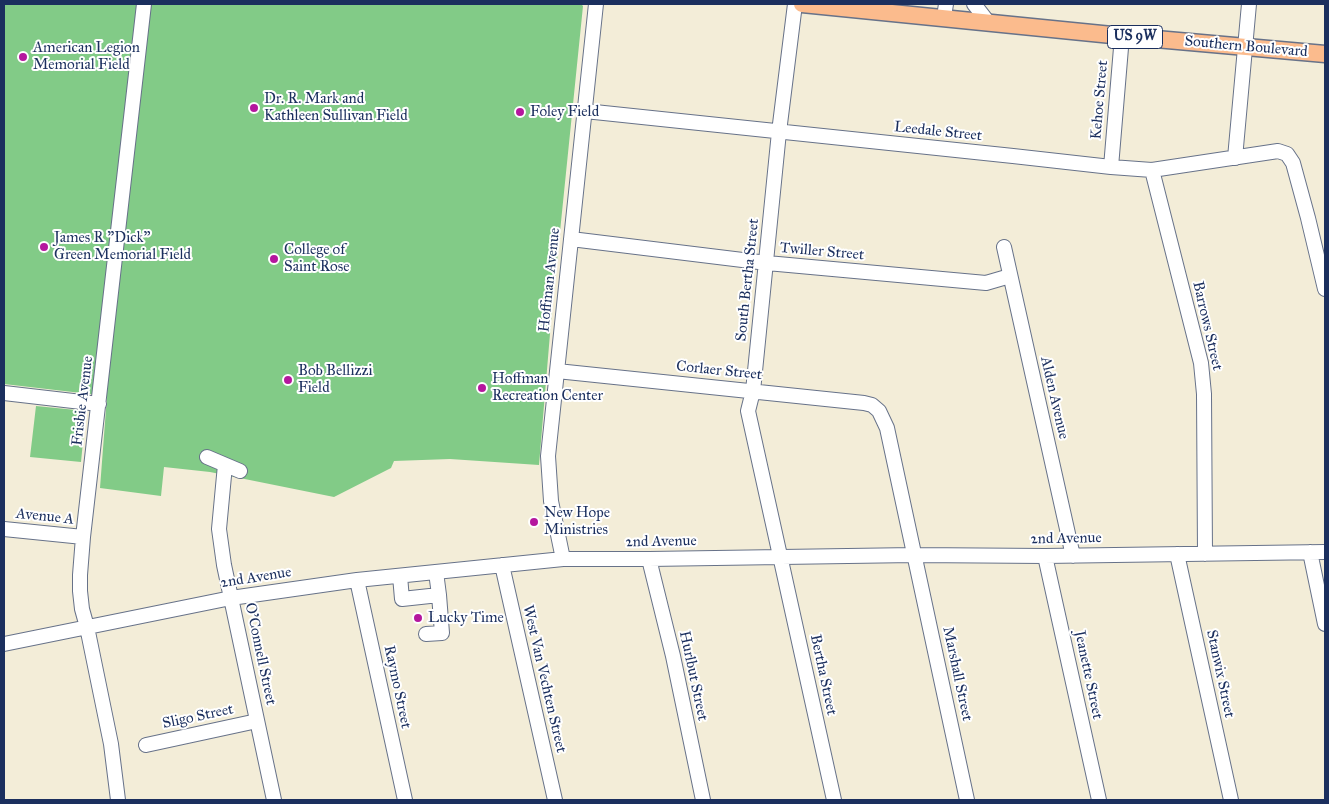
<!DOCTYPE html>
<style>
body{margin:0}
#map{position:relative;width:1329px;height:804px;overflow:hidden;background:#f3edd8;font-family:"IM FELL Great Primer",serif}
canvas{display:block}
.frame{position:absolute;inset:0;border:5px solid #1b2f5e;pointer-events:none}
</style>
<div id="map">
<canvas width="1329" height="804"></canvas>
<div class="frame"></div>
</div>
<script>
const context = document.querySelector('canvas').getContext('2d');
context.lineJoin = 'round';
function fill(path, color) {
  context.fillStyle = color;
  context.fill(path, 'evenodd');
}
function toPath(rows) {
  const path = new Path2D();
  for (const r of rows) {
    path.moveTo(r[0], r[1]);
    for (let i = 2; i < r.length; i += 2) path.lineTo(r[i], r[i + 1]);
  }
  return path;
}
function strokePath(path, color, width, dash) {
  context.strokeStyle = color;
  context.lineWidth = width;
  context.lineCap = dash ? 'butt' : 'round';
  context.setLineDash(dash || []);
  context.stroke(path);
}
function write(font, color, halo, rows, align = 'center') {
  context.font = font + ' "IM FELL Great Primer",serif';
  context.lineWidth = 4;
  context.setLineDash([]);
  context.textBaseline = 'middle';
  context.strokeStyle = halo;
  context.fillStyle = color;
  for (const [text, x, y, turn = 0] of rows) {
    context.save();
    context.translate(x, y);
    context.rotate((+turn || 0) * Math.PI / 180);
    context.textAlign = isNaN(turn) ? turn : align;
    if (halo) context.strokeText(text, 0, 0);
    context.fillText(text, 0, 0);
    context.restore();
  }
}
fill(toPath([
 [4,4,581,4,583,6,552,310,539,465,450,459,394,461,391,468,334,497,210,472,164,467,161,496,100,488,107,396,4,384],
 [36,406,86,411,81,462,30,457]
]), '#82cb87');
const minor = toPath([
 [795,4,779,132,753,391,748,411,834,800],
 [974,4,988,22],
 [944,17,946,4],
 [585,111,1013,156,1111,167,1152,170,1278,151,1287,154,1293,163,1308,218,1325,289],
 [1235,158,1249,4],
 [1111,167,1122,36],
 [1152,170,1201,363,1204,394,1205,554],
 [571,239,767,263,986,283,1010,276],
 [1004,247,1073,556],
 [557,371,864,403,872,405,879,411,887,428,967,800],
 [4,393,99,404],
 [207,457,240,471],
 [225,465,219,529,224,565,274,800],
 [4,529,83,537],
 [1310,552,1325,624],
 [1177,554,1231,800],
 [1045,556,1099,800],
 [563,559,551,501,548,456,596,4],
 [649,559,673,656,703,800],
 [502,565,555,800],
 [400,576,402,599,439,595,436,572],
 [357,580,405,800],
 [426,634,442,633,439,595],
 [4,644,231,598,357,580,563,559,649,559,914,555,1045,556,1325,552],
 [146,745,257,721],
 [118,800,111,744,87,627,82,609,80,591,80,575,83,537,144,4]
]);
const major = toPath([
 [802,4,1122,36,1325,54]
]);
strokePath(minor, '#677289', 16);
strokePath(major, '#677289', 19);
strokePath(minor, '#fff', 14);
strokePath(major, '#fbbb8d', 16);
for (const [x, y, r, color] of [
 [23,57,5,"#b5179e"],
 [254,108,5,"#b5179e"],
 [520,112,5,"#b5179e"],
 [44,247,5,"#b5179e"],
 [274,259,5,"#b5179e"],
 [288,380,5,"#b5179e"],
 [482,388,5,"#b5179e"],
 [534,522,5,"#b5179e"],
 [418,618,5,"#b5179e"]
]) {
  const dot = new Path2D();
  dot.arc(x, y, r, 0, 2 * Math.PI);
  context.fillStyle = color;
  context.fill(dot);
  strokePath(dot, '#fff', 2);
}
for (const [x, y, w] of [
 [1135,37,55]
]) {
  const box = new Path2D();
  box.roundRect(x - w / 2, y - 11.5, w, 23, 4);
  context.fillStyle = '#fff';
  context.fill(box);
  strokePath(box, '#1b2f5e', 1);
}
write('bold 14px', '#1b2f5e', null, [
 ["US 9W",1135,37]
]);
write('15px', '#1b2f5e', '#fff', [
 ["Southern Boulevard",1246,47,5],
 ["Kehoe Street",1100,100,-85],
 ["Leedale Street",938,132,6],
 ["Twiller Street",822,252,5],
 ["Hoffman Avenue",550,280,-84],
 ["South Bertha Street",748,280,-84],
 ["Barrows Street",1207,326,77],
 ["Corlaer Street",719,371,6],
 ["Alden Avenue",1054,398,77],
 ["Frisbie Avenue",83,401,-83],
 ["Avenue A",45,517,6],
 ["2nd Avenue",1066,539,-1],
 ["2nd Avenue",661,542,-1],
 ["2nd Avenue",256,578,-9],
 ["O'Connell Street",260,654,78],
 ["Marshall Street",957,674,78],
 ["Stanwix Street",1220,674,78],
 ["Bertha Street",823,675,78],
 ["Jeanette Street",1088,675,78],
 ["Hurlbut Street",693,676,78],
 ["West Van Vechten Street",544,679,77],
 ["Raymo Street",397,687,78],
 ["Sligo Street",198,717,-12]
]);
write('15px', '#1b2f5e', '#fff', [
 ["American Legion",33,48],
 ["Memorial Field",33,65],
 ["Dr. R. Mark and",264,99],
 ["Kathleen Sullivan Field",264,116],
 ["Foley Field",530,112],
 ["James R \"Dick\"",54,238],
 ["Green Memorial Field",54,255],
 ["College of",284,250],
 ["Saint Rose",284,267],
 ["Bob Bellizzi",298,371],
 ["Field",298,388],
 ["Hoffman",492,379],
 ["Recreation Center",492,396],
 ["New Hope",544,513],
 ["Ministries",544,530],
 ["Lucky Time",428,618]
], 'left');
</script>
